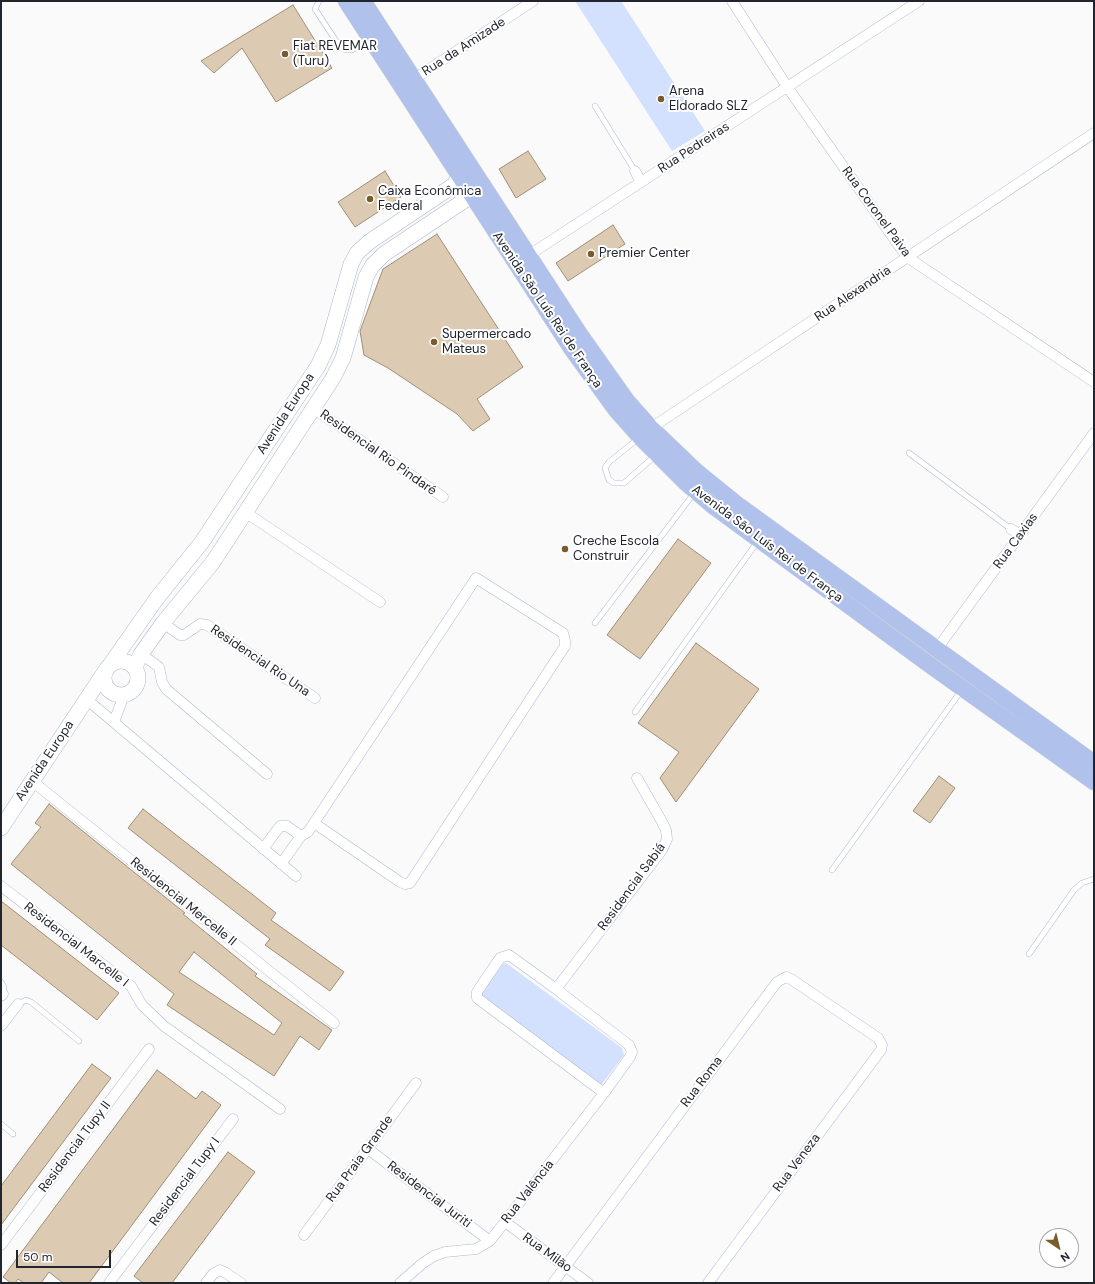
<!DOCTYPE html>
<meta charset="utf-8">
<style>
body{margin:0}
#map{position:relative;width:1095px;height:1284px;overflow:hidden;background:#fafafa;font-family:"DM Sans",sans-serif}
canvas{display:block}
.frame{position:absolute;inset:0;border:2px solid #20252e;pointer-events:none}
.north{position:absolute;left:1039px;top:1228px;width:40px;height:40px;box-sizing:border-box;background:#fff;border:1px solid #a6a8ab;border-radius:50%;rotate:145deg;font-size:11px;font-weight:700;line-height:16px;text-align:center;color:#20252e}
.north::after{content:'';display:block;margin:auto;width:14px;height:18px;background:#785c2e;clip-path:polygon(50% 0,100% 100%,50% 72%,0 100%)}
.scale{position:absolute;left:16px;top:1250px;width:95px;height:18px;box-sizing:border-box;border:2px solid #20252e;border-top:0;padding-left:5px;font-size:12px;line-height:14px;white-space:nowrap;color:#20252e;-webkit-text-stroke:3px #fff;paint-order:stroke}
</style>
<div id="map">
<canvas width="1095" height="1284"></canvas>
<div class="frame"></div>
<div class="north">N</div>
<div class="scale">50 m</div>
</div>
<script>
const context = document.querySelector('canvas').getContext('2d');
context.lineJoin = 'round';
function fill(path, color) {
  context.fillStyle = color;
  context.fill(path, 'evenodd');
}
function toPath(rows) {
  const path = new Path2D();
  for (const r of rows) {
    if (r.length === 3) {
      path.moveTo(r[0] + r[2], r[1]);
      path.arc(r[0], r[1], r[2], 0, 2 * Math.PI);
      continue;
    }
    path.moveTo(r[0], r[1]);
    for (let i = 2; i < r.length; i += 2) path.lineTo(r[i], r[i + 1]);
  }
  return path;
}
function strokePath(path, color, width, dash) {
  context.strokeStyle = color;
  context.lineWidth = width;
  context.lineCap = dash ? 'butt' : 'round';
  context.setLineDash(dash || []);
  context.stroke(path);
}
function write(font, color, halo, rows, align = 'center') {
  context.font = font + ' "DM Sans",sans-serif';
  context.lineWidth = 4;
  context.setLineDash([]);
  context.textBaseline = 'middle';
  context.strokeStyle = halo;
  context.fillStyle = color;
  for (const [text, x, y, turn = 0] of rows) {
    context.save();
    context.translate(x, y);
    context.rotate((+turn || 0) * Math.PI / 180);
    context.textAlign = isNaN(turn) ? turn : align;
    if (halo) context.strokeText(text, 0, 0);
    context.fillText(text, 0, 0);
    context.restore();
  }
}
fill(toPath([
 [575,1,621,1,705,131,672,151],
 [506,963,622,1048,624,1055,602,1084,599,1084,482,995,482,992,503,964]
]), '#d3e1ff');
const building = toPath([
 [293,5,332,68,276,102,242,48,214,73,201,61,293,5],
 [528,151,546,179,516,198,499,169,528,151],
 [385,171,401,197,355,227,338,202,385,171],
 [613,225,625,244,568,281,556,263,613,225],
 [437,234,523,367,477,399,490,419,473,431,457,414,388,368,364,355,360,331,383,269,437,234],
 [678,539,711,563,640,659,607,635,678,539],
 [696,643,759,689,676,802,660,778,679,752,638,723,696,643],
 [939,776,955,788,930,823,913,811,939,776],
 [49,804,185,913,183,914,257,974,255,976,332,1030,319,1050,300,1036,274,1076,167,1005,174,994,11,864,41,827,35,823,49,804],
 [194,952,282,1023,274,1035,179,972,194,952],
 [143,809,276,913,271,920,344,972,330,991,265,945,270,939,128,828,143,809],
 [1,901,119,993,97,1020,1,945,1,901],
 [92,1064,111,1078,1,1225,1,1186,92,1064],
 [157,1070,196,1099,202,1091,221,1105,89,1283,63,1283,49,1272,41,1283,24,1283,18,1279,15,1283,11,1283,3,1277,157,1070],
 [228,1152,255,1172,172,1283,143,1283,134,1276,228,1152]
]);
fill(building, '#dccbb2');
strokePath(building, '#9f8f78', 1);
const lane = toPath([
 [319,1,315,9,340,47,345,50,352,50,368,39],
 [595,106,635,171],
 [639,438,609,462,605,468,609,480,614,483,624,483,655,456],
 [909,453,1011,529],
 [595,623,695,492],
 [635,712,758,541],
 [832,870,961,691],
 [1029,954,1074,890,1082,883,1094,879],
 [1,982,4,987,3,994],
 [18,1004,26,1000,31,1002,79,1041],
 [1,1124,13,1134]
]);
const street = toPath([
 [732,1,788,88,907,257,1094,382],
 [414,79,533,1],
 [635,171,641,182],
 [529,255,919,1],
 [313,408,443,497],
 [651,428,1094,133],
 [245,512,380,602],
 [1011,529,1020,535],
 [163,623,180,635,184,635,200,624,207,625,315,698],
 [937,649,1094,433],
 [141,654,159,667,162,682,166,689,267,774],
 [91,703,296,876],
 [114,722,124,695],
 [32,781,334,1023],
 [263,849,280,826,287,826,301,836,308,832,476,578,563,633,565,641,565,646,410,883,405,884,400,882,314,823],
 [281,864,301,836],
 [1,886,131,986,142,1005,164,1026,280,1109],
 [556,989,662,850,667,839,666,830,661,820,637,778],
 [1,996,3,994],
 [1,1026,18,1004],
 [368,1149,490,1241],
 [505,1222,588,1283],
 [304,1235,416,1083],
 [1,1245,149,1049],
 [109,1283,233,1119],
 [206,1283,213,1274,220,1270,226,1273,241,1283],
 [400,1283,423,1263,434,1256,445,1252,476,1249,490,1241,604,1093,630,1057,632,1052,629,1045,556,989,509,955,500,958,477,992,477,998,604,1093],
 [553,1283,777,982,786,977,791,979,878,1038,882,1045,881,1050,708,1283]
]);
const secondary = toPath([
 [121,678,17],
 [110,665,157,598,202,542,318,366,328,345,351,264,357,253,369,242,454,185,459,176],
 [135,667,141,654,163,623,213,562,333,378,343,358,366,277,372,266,384,254,471,196,478,185],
 [1,828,106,670]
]);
const primary = toPath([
 [346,1,571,348,616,410,640,437,686,483,713,506,927,663,1094,782],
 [363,1,579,333,627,401,651,428,696,471,738,505,1094,763]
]);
strokePath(lane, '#acb8d1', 6);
strokePath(street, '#acb8d1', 11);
strokePath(secondary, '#acb8d1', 16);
strokePath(primary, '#d2d3d5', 17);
strokePath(lane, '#fff', 5);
strokePath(street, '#fff', 10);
strokePath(secondary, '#fff', 15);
strokePath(primary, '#b0c2eb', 16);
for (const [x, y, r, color] of [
 [285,54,4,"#785c2e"],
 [661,99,4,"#785c2e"],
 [370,199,4,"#785c2e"],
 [591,254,4,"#785c2e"],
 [434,342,4,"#785c2e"],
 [565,549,4,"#785c2e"]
]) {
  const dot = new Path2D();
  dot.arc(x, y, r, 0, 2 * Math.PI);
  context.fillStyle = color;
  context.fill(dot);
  strokePath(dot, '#fff', 1.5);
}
write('13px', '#20252e', '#fff', [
 ["Fiat REVEMAR",293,47],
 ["(Turu)",293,62],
 ["Arena",669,92],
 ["Eldorado SLZ",669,107],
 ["Caixa Econômica",378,192],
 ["Federal",378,207],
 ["Premier Center",599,254],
 ["Supermercado",442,335],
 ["Mateus",442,350],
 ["Creche Escola",573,542],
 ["Construir",573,557]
], 'left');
write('13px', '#20252e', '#fff', [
 ["Rua da Amizade",464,47,-33],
 ["Rua Pedreiras",694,148,-33],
 ["Rua Coronel Paiva",876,212,54],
 ["Rua Alexandria",853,294,-34],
 ["Avenida São Luís Rei de França",547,310,56],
 ["Avenida Europa",286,414,-57],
 ["Residencial Rio Pindaré",378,453,35],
 ["Rua Caxias",1016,541,-54],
 ["Avenida São Luís Rei de França",767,544,37],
 ["Residencial Rio Una",260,661,34],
 ["Avenida Europa",45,761,-56],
 ["Residencial Sabiá",632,887,-54],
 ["Residencial Mercelle II",183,902,39],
 ["Residencial Marcelle I",76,945,38],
 ["Rua Roma",702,1082,-53],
 ["Residencial Tupy II",75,1147,-53],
 ["Rua Praia Grande",360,1159,-54],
 ["Rua Veneza",797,1163,-53],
 ["Residencial Tupy I",185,1182,-53],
 ["Rua Valência",528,1192,-52],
 ["Residencial Juriti",429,1195,37],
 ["Rua Milão",547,1253,36]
]);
</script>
